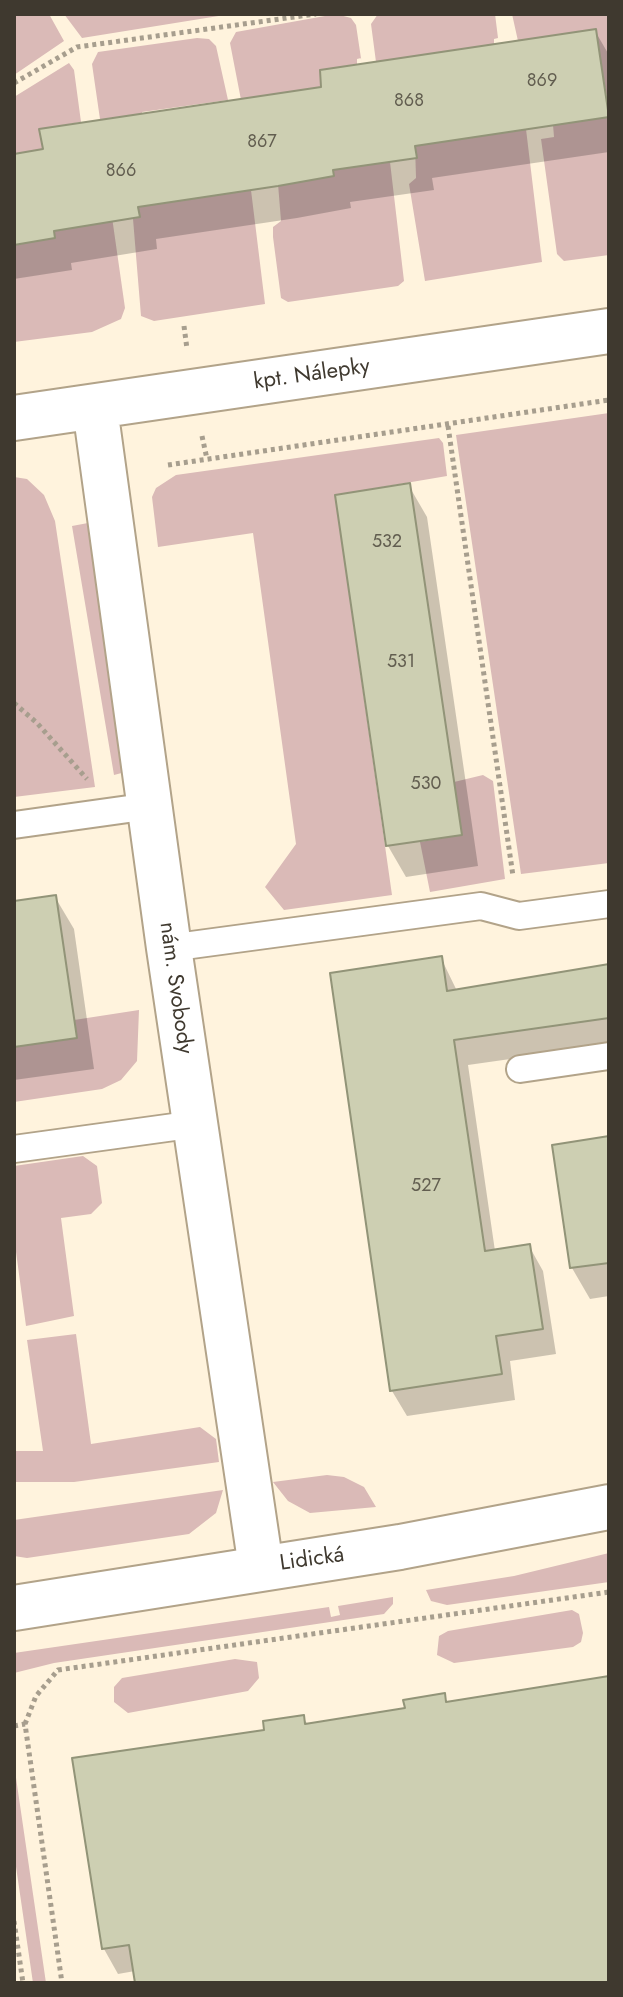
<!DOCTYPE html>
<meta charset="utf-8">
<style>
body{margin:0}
#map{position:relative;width:623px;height:1997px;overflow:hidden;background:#fff3dd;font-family:Jost,sans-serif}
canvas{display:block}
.frame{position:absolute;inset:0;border:16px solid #3f392f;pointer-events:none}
</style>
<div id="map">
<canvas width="623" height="1997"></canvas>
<div class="frame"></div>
</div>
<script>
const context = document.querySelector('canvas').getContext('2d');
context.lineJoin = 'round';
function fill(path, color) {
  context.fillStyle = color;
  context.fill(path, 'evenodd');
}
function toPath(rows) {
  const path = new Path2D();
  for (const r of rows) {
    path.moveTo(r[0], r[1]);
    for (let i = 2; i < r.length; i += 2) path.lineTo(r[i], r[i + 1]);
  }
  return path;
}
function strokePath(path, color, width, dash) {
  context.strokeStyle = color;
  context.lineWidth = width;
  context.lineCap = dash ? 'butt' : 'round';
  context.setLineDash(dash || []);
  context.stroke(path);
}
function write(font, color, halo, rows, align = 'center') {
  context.font = font + ' Jost,sans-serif';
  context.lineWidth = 6;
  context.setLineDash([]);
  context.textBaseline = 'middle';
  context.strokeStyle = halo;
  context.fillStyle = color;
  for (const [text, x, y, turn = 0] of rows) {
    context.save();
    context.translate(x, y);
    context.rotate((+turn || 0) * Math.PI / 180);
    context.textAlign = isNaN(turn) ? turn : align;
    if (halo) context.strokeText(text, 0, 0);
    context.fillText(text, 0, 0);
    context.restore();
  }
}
fill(toPath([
 [14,14,49,14,64,41,14,75],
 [64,14,231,14,82,38],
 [336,14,351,18,356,25,362,65,361,58,357,59,357,64,320,70,321,87,282,93,242,105,230,43,236,32],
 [378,14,495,14,498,38,494,39,494,44,376,62,371,24],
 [512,14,609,14,609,112,596,29,518,41],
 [197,38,209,39,216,46,228,100,142,112,143,120,101,126,92,64,98,52],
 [69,63,74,70,81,122,40,129,43,149,14,154,14,97],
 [609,117,609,255,564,261,557,254,541,139,554,137,553,125],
 [526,129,542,262,425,281,409,184,416,178,415,146],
 [331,158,390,162,404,281,398,286,288,302,281,298,273,237,273,227,281,221,278,184,334,176],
 [251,190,265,304,154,321,141,316,133,219,140,217,138,207],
 [111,210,125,308,121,319,92,332,14,342,14,245,53,219],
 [609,413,609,863,521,874,456,435],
 [439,438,443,443,447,476,335,495,392,895,284,910,265,887,296,844,253,533,158,547,152,497,156,488,176,475],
 [14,477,27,479,44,495,55,521,95,787,14,797],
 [88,523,129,771,114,775,72,526],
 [483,775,493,781,505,879,430,892,420,842,461,835,454,782],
 [139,1010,137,1061,121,1080,102,1089,14,1102,14,1047,76,1038,74,1020],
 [83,1156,97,1166,102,1203,91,1214,61,1218,74,1316,26,1326,14,1237,14,1166],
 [76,1334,91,1444,200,1427,216,1439,219,1462,74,1482,14,1482,14,1451,43,1451,27,1340],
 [327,1475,344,1477,364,1487,376,1507,310,1513,288,1501,273,1482],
 [223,1490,216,1513,189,1534,27,1558,14,1556,14,1520],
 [609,1553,609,1582,447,1605,431,1601,426,1590,514,1576],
 [393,1597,393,1604,384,1614,54,1663,14,1673,14,1653,329,1607,331,1617,340,1615,338,1606],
 [572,1610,579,1614,583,1633,581,1642,573,1647,454,1663,437,1655,439,1636,448,1631],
 [235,1659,257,1662,259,1678,248,1691,128,1713,114,1702,114,1687,122,1678],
 [14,1764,46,1983,33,1983,14,1853]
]), '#dabab7');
fill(toPath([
 [595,31,609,55,609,152,432,178,434,190,350,202,351,208,297,218,156,239,157,249,71,263,72,270,14,279,14,156],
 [409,486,427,517,478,866,406,877,388,846,337,497],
 [55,897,74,929,94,1069,14,1080,14,903],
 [441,958,457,991,609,968,609,1045,468,1065,495,1251,529,1246,543,1271,556,1354,510,1361,515,1400,407,1416,392,1391,332,974],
 [609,1138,609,1296,590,1299,572,1268,554,1147],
 [609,1678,609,1983,137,1983,135,1971,118,1974,104,1949,74,1760,267,1732,303,1717,308,1725,407,1710,444,1696,448,1703]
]), '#0003');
const building = toPath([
 [596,29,609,117,415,146,417,158,333,170,334,176,278,186,138,207,140,217,54,231,55,238,14,245,14,154,43,149,39,129,321,87,320,70,596,29],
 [410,483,462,835,386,846,335,495,410,483],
 [56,895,77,1038,14,1047,14,901,56,895],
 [442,956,447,991,609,964,609,1018,454,1040,485,1251,530,1244,543,1329,496,1336,502,1374,390,1391,330,973,442,956],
 [609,1136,609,1263,570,1268,552,1145,609,1136],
 [609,1676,609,1983,135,1983,129,1945,102,1949,72,1758,264,1730,263,1721,304,1715,305,1724,405,1708,403,1700,445,1693,446,1702,609,1676]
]);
fill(building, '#cdcfb2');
strokePath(building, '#929478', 2);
const lane = toPath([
 [14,825,150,806],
 [169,948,481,906,519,916,609,904],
 [520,1069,609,1056],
 [14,1149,196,1124]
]);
const street = toPath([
 [95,408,169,948,261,1567],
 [14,418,609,331]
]);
const secondary = toPath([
 [14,1608,400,1547,609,1507]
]);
strokePath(lane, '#b2a389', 30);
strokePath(street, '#b2a389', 48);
strokePath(secondary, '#b2a389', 48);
strokePath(toPath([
 [14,83,77,47,316,14],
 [184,326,187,349],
 [448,426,513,876],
 [202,436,207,459],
 [168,465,609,400],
 [14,703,37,723,87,779],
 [25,1724,36,1696,58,1670,609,1592],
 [14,1726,25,1724,62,1983],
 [14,1921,23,1983]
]), '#a79e8e', 5, [4, 4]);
strokePath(lane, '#fff', 26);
strokePath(street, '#fff', 44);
strokePath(secondary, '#fff', 44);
write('18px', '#625e50', null, [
 ["869",542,82],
 ["868",409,102],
 ["867",262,143],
 ["866",121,172],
 ["532",387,543],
 ["531",401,663],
 ["530",426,785],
 ["527",426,1187]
]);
write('22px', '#3f392f', '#fff', [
 ["kpt. Nálepky",312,375,-8],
 ["nám. Svobody",175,988,82],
 ["Lidická",312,1560,-8]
]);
</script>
